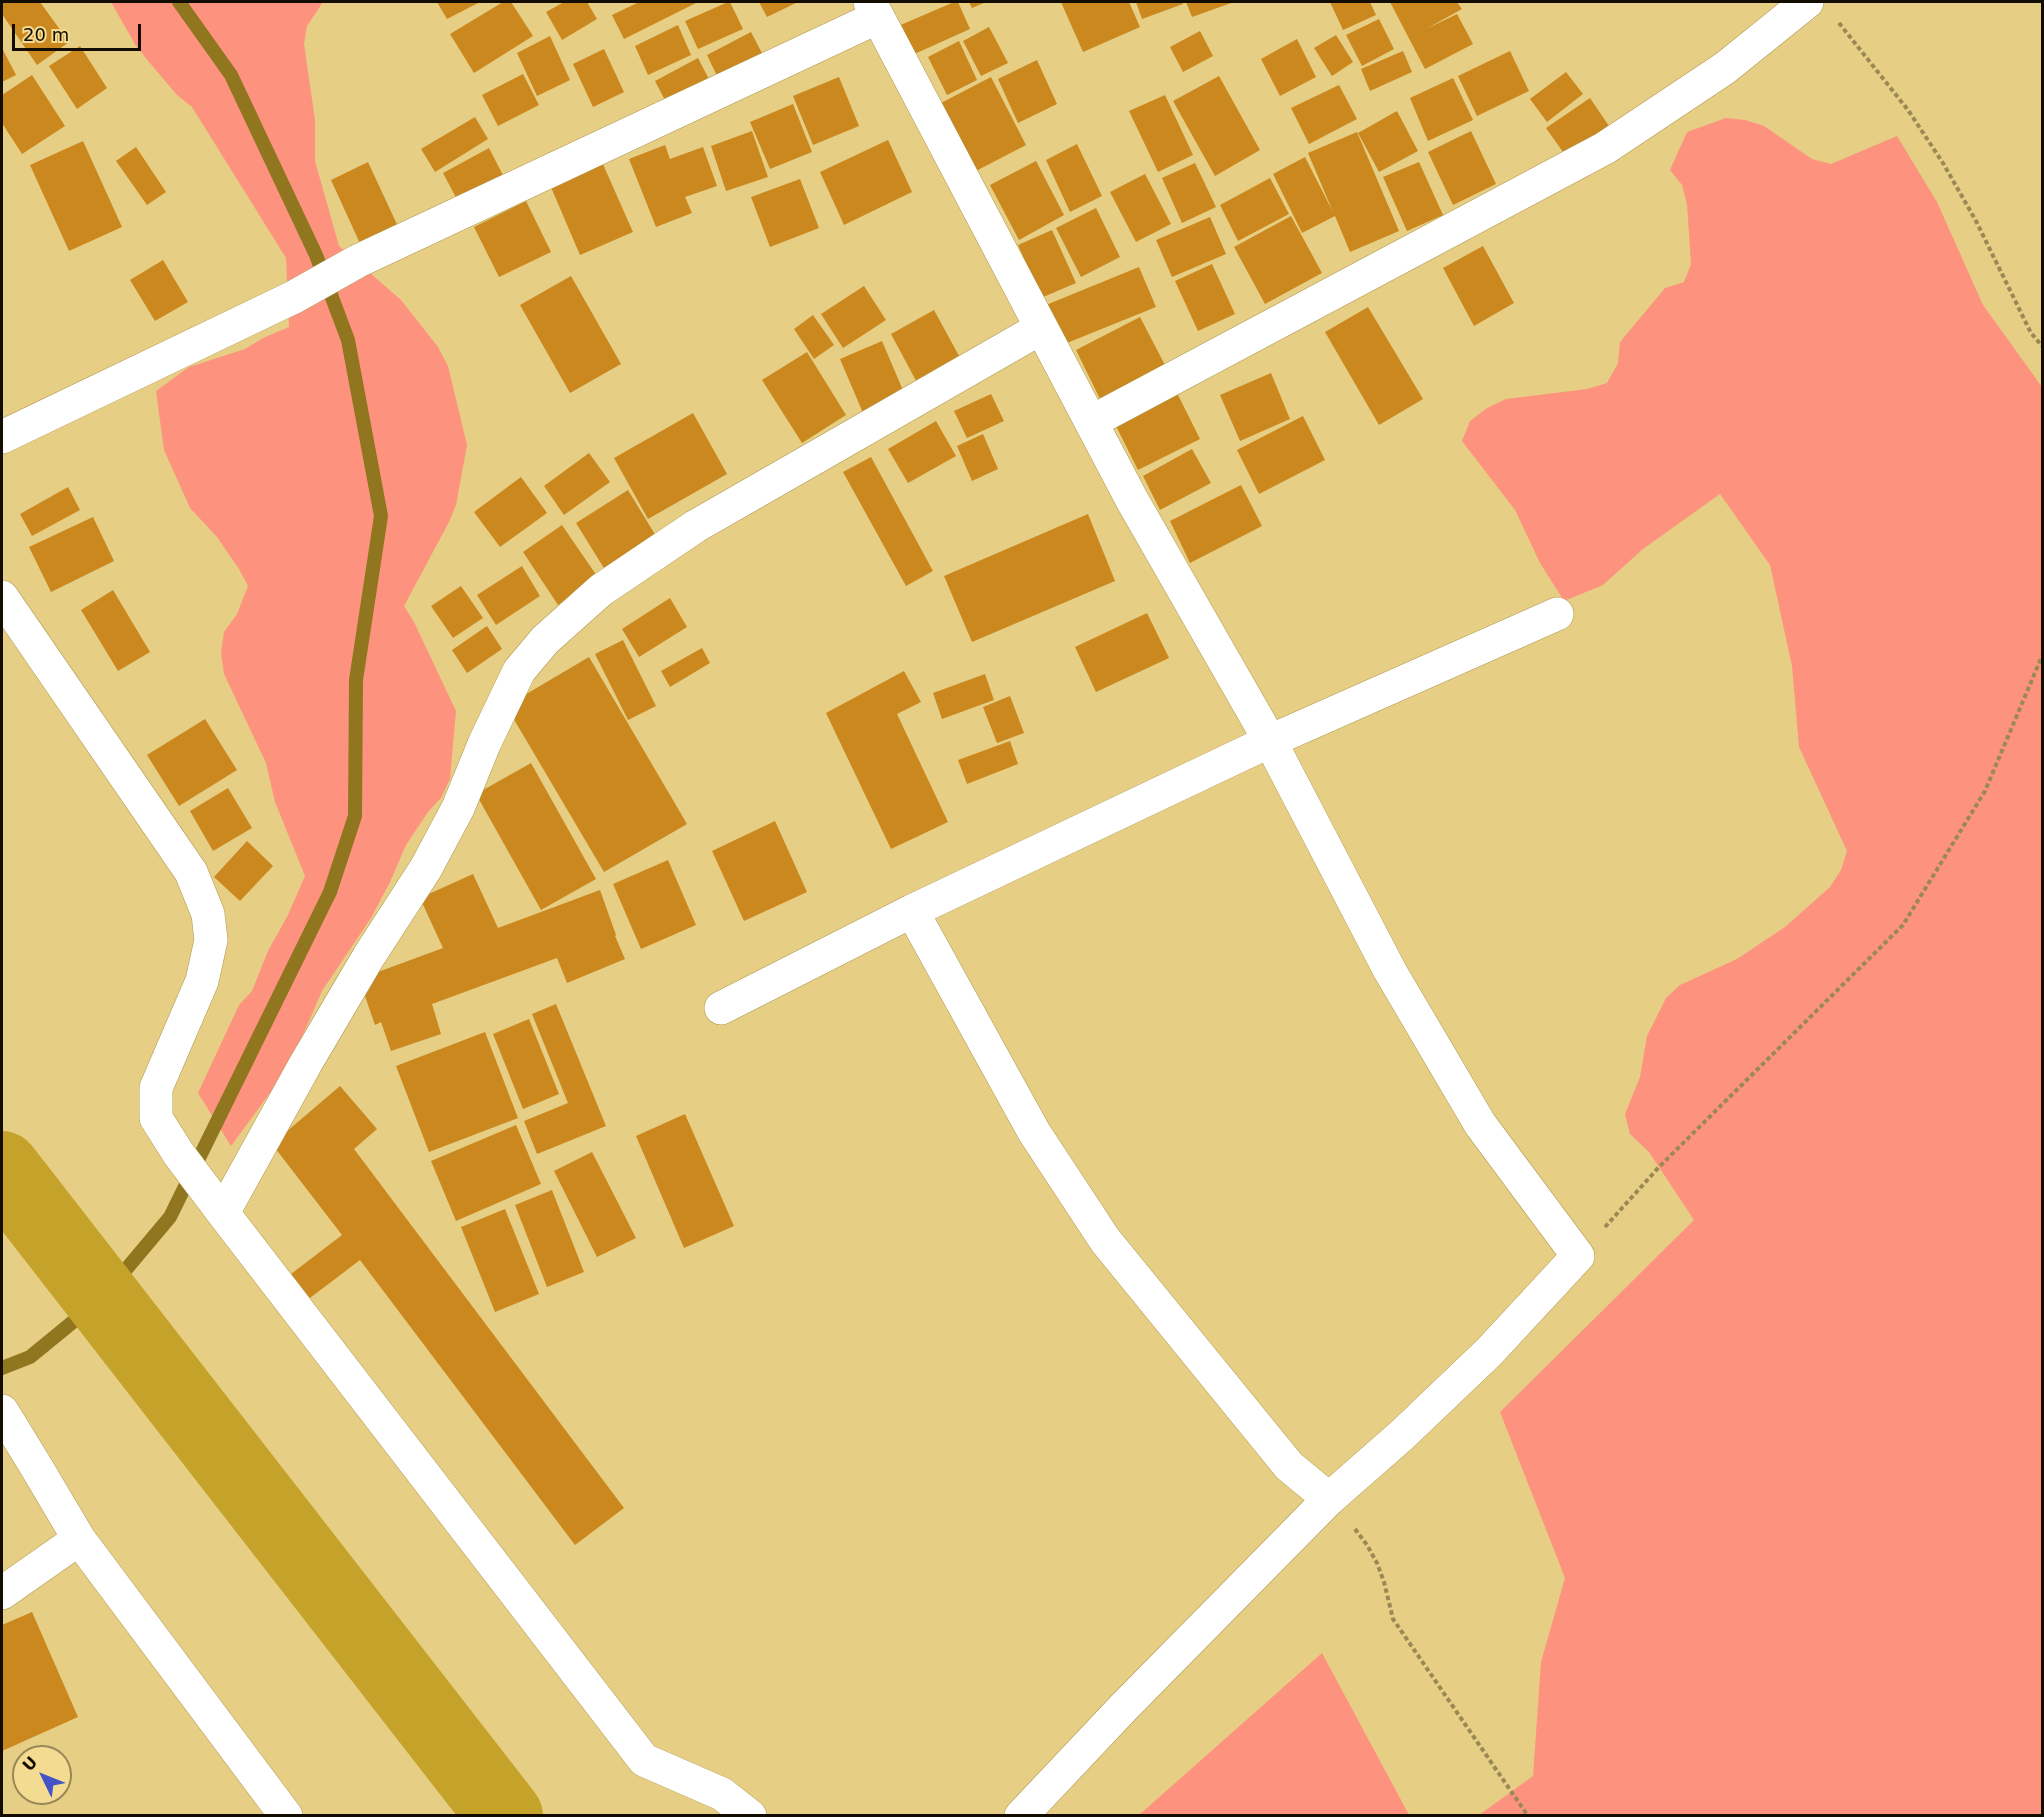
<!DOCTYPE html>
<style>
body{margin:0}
#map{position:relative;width:2044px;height:1817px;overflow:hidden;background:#e6ce85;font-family:"DejaVu Sans",sans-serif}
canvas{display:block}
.frame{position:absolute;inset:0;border:3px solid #130c00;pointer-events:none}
.north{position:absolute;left:12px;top:1745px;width:60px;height:60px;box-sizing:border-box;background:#f3db91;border:2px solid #998857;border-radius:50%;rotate:313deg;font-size:16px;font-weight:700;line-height:24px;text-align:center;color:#130c00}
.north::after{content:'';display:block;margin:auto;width:21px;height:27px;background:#4454c8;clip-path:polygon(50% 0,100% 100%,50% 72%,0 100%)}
.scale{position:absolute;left:12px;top:24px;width:129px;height:27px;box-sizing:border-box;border:3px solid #130c00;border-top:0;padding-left:8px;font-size:18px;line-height:21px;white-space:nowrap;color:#130c00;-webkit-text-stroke:4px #f3db91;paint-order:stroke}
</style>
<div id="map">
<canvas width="2044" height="1817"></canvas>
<div class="frame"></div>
<div class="north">U</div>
<div class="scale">20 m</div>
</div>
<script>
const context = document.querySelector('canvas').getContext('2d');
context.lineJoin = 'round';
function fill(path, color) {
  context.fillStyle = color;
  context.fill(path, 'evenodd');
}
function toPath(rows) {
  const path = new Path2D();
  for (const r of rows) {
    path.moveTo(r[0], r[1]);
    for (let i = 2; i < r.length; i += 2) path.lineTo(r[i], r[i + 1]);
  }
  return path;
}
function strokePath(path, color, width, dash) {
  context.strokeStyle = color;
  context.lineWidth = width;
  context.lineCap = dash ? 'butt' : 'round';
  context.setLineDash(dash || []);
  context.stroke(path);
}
fill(toPath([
 [111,2,323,2,307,26,304,44,315,120,315,161,339,246,401,300,438,347,448,366,467,445,456,505,449,522,404,606,414,622,456,711,450,779,441,798,428,812,406,845,390,882,371,918,322,991,289,1067,231,1146,198,1093,239,1005,252,991,268,951,288,915,305,876,275,802,266,763,224,674,221,653,224,632,237,614,248,586,239,569,217,537,190,508,164,450,156,391,189,367,245,349,263,338,289,327,286,258,192,107,177,95,149,62,136,46],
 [1726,118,1745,120,1764,126,1812,159,1831,164,1897,136,1937,202,1983,305,2042,387,2042,1815,1479,1815,1533,1776,1541,1662,1565,1578,1500,1412,1694,1220,1649,1152,1630,1134,1625,1114,1640,1077,1647,1036,1666,998,1680,985,1737,959,1785,927,1830,887,1841,870,1847,851,1799,747,1792,666,1770,565,1720,494,1643,549,1603,585,1564,601,1540,563,1515,510,1462,441,1470,421,1487,408,1506,399,1587,389,1607,383,1618,363,1620,342,1665,288,1684,282,1691,264,1687,204,1682,185,1670,170,1687,132],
 [1322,1653,1409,1815,1139,1815]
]), '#fd937e');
strokePath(toPath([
 [2,1368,30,1357,102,1298,170,1217,330,892,355,816,356,680,381,516,348,340,316,255,231,75,179,2]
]), '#90761e', 14);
strokePath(toPath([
 [2,1169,505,1816]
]), '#c5a32b', 76);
fill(toPath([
 [2,2,40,2,69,42,37,65,2,14],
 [437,2,480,2,447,19],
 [503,2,511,2,533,36,474,73,450,34],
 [564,2,587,2,597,19,562,40,546,12],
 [639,2,698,2,624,39,612,15],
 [728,2,730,2,743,29,698,49,685,21],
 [759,2,798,2,767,17],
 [954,2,958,2,970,29,910,56,896,27],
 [969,2,986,2,972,8],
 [1061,2,1129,2,1140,27,1083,52],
 [1136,2,1182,2,1183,4,1142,19],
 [1186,2,1234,2,1192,17],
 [1330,2,1370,2,1376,15,1343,30],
 [1390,2,1457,2,1462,9,1426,29,1457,14,1473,44,1425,69],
 [1379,19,1394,49,1362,66,1346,35],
 [678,25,691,55,648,75,635,46],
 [989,27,1008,63,981,76,963,41],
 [1200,31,1213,56,1183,72,1170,47],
 [751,32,765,59,720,82,707,55],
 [1336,35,1353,62,1332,76,1314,48],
 [550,36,570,80,537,96,517,53],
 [1297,39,1316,77,1280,96,1261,59],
 [959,41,977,80,947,95,928,57],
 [80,46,107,88,77,109,49,66],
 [2,48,16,75,2,82],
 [604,49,624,92,593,107,573,64],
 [1403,51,1412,72,1370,91,1361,69],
 [1510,51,1529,91,1477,116,1458,76],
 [698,58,712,85,669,108,655,81],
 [1037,60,1057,104,1018,123,998,79],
 [1566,72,1583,94,1547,122,1530,99],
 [523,74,539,105,498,126,482,95],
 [32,75,65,126,22,154,2,123,2,95],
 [1219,76,1260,150,1215,176,1173,101],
 [839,77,859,126,813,145,793,96],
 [991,77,1026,145,974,172,939,104],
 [1453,78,1473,120,1428,141,1410,98],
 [1339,85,1357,119,1309,144,1291,108],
 [1165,95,1193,155,1158,172,1129,111],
 [1590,98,1611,129,1568,159,1546,128],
 [793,104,812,152,770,169,750,122],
 [1397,111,1418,151,1379,172,1358,133],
 [475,117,488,139,435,172,421,149],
 [752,131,768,177,726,191,711,146],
 [1471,131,1496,184,1453,205,1428,152],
 [1357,132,1399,231,1350,252,1335,216,1302,233,1273,174,1305,157,1333,212,1308,153],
 [888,140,912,192,844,225,820,172],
 [83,141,122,227,69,251,30,165],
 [1077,144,1102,196,1070,212,1046,160],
 [665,145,670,159,703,147,717,186,685,197,692,213,656,227,629,159],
 [136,147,166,192,147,205,116,161],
 [489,148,506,181,461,207,443,173],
 [1036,161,1064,215,1019,240,990,185],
 [368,162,401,233,363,250,331,180],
 [602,162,633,232,580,255,550,185],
 [1419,162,1443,215,1407,231,1383,177],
 [1195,163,1216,207,1182,223,1162,178],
 [1145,174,1171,224,1136,242,1110,192],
 [1270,178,1289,214,1238,241,1220,205],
 [800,179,819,228,770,247,751,197],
 [526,201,551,252,499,277,474,227],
 [1096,208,1120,257,1081,277,1056,228],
 [1291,216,1322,273,1265,304,1234,247],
 [1210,217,1226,254,1172,277,1156,240],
 [1052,230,1076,283,1041,298,1018,245],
 [1483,246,1514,303,1474,326,1443,268],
 [163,260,188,302,155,321,130,280],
 [1212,264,1235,314,1198,331,1175,281],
 [1139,267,1156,307,1062,345,1046,305],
 [571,276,621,364,570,393,520,305],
 [864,286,886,320,843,348,821,314],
 [1368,307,1423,399,1379,425,1325,332],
 [934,310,964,365,921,390,891,334],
 [813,315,834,345,814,359,794,329],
 [1140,317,1167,369,1102,403,1076,350],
 [882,341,905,395,863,413,840,359],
 [807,352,846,415,802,443,762,380],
 [1271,373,1290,419,1240,441,1220,395],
 [1175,389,1200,439,1138,470,1113,420],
 [991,394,1004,421,967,438,954,411],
 [693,413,727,474,648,519,614,458],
 [1303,416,1325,460,1259,494,1237,450],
 [936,421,956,456,908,483,888,449],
 [983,434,998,469,972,481,957,446],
 [1192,449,1211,483,1160,510,1143,476],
 [589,453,610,482,564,515,544,486],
 [871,457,933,571,906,586,843,472],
 [521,477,547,513,500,547,474,512],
 [1241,485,1262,526,1190,563,1170,521],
 [68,487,80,510,32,536,20,514],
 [628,490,659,541,607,573,576,523],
 [1088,514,1115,581,972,642,944,576],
 [93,517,114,561,51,592,29,547],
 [562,525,599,579,558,605,523,552],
 [522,566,540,596,496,625,477,595],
 [461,586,483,618,453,638,431,606],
 [113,590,150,652,118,671,81,610],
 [670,598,687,627,639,657,622,629],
 [1147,613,1169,658,1096,692,1075,647],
 [487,626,502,649,467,673,452,650],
 [623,640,656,706,628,720,595,654],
 [702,648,710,663,670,687,661,671],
 [589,657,687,824,604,872,506,706],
 [904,671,921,702,897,714,948,822,891,849,826,713],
 [985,674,994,700,942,719,933,693],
 [1010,696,1024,733,997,743,983,707],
 [205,719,237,770,179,806,147,755],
 [1010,741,1018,764,967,784,958,760],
 [531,763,596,879,541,910,476,794],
 [228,788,252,828,213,851,190,811],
 [775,821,807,892,744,921,712,851],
 [247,841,273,866,240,901,214,877],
 [668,860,696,925,641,949,613,884],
 [473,874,498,928,600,890,616,935,615,936,625,959,567,983,557,958,432,1004,441,1034,391,1051,381,1022,375,1025,359,979,443,948,420,898],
 [556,1004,606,1126,537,1154,524,1121,568,1103,532,1014],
 [529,1019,559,1094,523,1109,493,1034],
 [485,1032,518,1118,429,1152,396,1066],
 [340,1086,377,1129,354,1149,624,1508,575,1545,360,1260,310,1298,291,1274,342,1235,272,1144],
 [685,1114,734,1226,684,1248,636,1136],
 [516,1125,541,1184,456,1221,431,1161],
 [592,1152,636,1238,597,1257,554,1171],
 [552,1190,584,1272,547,1287,515,1205],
 [505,1209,539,1294,495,1312,461,1227],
 [32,1612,78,1717,2,1751,2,1625]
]), '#ca881f');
const street = toPath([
 [870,2,1132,500,1270,741,1390,971,1480,1124,1578,1256,1489,1352,1402,1435,1329,1499,1289,1466,1105,1240,1034,1132,912,911],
 [1091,422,1605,148,1725,68,1807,2],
 [2,437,294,297,358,261,878,17],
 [2,597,191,872,208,914,211,940,202,981,156,1088,156,1118,178,1153,223,1213,644,1760,722,1794,750,1816],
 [721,1008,912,911,1270,741,1557,614],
 [223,1213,306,1063,369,956,426,868,458,808,485,742,519,671,545,640,601,590,696,526,1041,328],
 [2,1411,37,1468,79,1539,286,1816],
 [2,1593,79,1539],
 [1021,1816,1123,1708,1329,1499]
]);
strokePath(street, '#b09950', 34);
strokePath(toPath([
 [1839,23,1908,110,1943,163,1976,221,2031,333,2042,346],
 [1605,1227,1659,1167,1903,925,1985,791,2042,656],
 [1355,1529,1367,1545,1377,1563,1384,1582,1393,1619,1528,1816]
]), '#9a8855', 4, [4.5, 3]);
strokePath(street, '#fff', 33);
</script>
